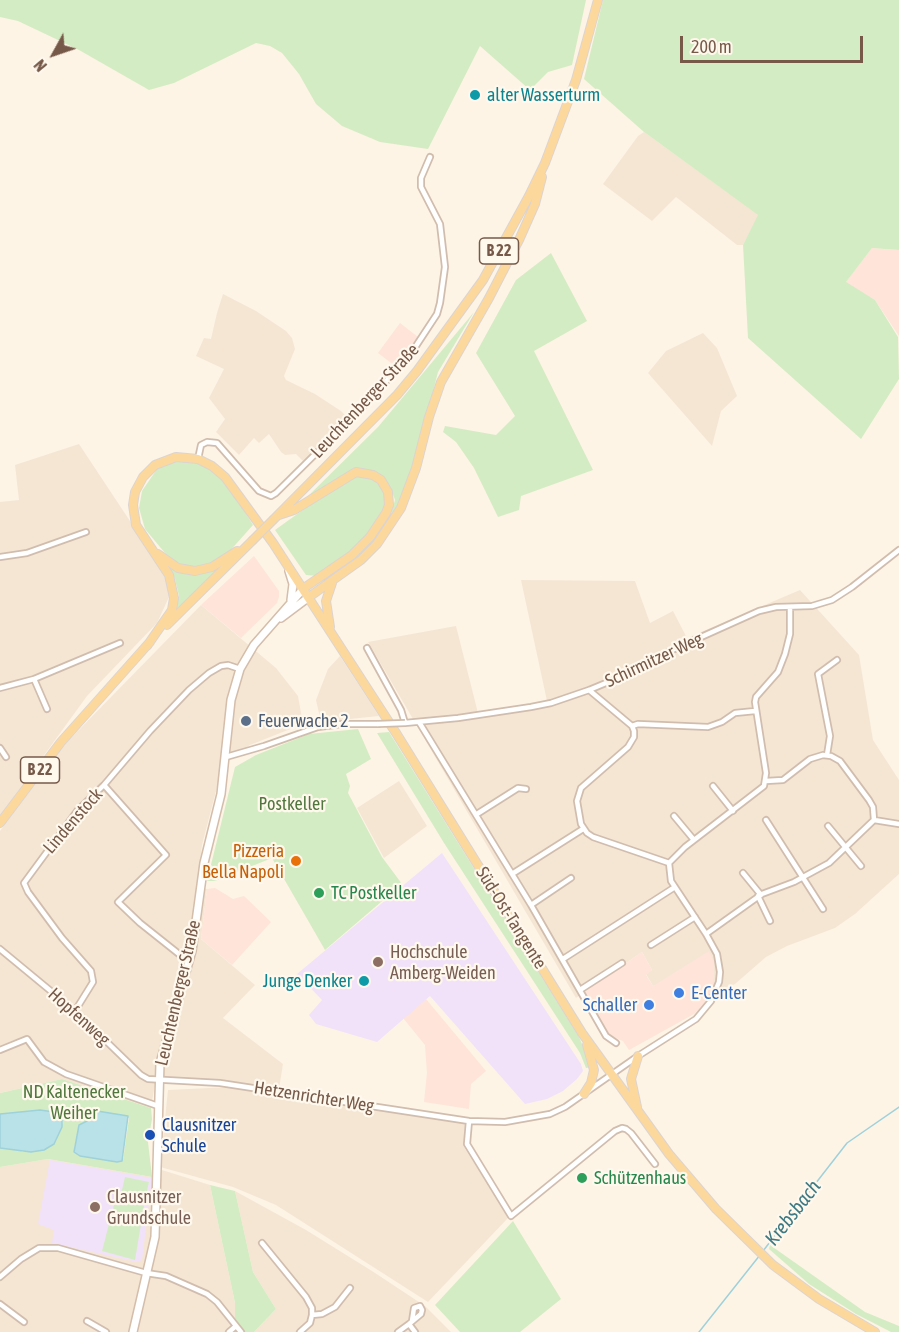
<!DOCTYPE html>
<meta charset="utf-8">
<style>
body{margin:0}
#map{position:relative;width:899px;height:1332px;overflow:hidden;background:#fdf4e6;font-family:"Asap Condensed",sans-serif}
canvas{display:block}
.north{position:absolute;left:24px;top:24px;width:60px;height:60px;-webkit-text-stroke:4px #fff8ed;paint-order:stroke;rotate:230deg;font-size:16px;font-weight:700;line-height:24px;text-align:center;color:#775949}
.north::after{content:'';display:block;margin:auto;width:21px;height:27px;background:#775949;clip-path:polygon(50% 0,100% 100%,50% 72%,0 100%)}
.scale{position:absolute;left:680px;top:36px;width:183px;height:27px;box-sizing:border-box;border:3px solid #775949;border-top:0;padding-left:8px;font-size:18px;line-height:21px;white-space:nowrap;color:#775949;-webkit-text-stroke:4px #fff8ed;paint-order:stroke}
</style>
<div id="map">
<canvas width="899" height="1332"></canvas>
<div class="north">N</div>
<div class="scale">200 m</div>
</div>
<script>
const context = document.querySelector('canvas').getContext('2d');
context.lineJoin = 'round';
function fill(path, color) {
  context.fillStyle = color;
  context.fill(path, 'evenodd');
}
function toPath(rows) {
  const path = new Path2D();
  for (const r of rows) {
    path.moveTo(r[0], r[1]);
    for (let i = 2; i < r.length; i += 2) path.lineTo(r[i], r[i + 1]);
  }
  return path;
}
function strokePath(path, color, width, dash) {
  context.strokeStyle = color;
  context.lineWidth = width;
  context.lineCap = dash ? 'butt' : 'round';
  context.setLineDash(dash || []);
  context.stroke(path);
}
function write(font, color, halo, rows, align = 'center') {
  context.font = font + ' "Asap Condensed",sans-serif';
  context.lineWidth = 4.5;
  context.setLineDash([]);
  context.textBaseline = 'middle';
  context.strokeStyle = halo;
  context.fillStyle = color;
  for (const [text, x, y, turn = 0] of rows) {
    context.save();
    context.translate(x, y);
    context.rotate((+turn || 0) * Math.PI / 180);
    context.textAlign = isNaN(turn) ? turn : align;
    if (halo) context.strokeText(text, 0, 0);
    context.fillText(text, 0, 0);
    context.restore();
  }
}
fill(toPath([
 [644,132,759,215,743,245,737,245,676,197,652,221,603,184,638,136],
 [223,294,256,311,286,331,292,338,295,349,284,376,286,380,315,394,341,411,349,419,306,464,296,454,285,455,281,452,269,434,259,443,254,438,239,455,216,432,225,419,209,398,224,369,196,356,204,338,211,339,217,313],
 [703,333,717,348,737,396,721,411,712,446,648,373,666,351],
 [79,444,169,580,170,595,157,623,87,696,0,816,0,502,19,500,15,465],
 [521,580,635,581,650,623,673,611,687,638,800,590,859,655,873,740,899,780,899,874,855,914,835,928,787,946,766,957,735,984,720,992,712,989,714,962,653,986,646,974,652,970,642,952,576,998,368,642,456,626,478,713,547,701],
 [201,605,276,668,298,696,303,724,250,745,223,764,202,845,197,888,207,889,201,939,255,985,223,1018,283,1064,279,1089,227,1081,156,1077,151,1108,62,1079,0,1093,0,831,67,742],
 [340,656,379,716,321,722,316,700,328,669],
 [399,781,427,826,384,858,357,808],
 [230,1087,466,1123,464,1147,509,1217,428,1302,276,1205,233,1187,160,1167,168,1090],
 [48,1159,152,1177,162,1170,210,1185,235,1303,235,1332,0,1332,0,1167],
 [235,1191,306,1230,372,1271,425,1306,451,1332,254,1332,276,1309,253,1272]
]), '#f5e6d4');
fill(toPath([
 [872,248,899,250,899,336,875,300,845,283],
 [400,323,418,337,395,366,378,353],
 [254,556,279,591,279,597,277,603,241,638,201,605],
 [215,888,233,899,244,896,271,922,232,965,201,939,207,889],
 [709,951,714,962,714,978,712,989,706,1003,694,1014,629,1050,623,1041,609,1036,584,992,642,952,652,970,646,975,653,986],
 [426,999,486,1071,471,1084,469,1109,424,1102,427,1073,425,1045,403,1018]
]), '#fee4d9');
fill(toPath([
 [442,853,581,1064,583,1071,577,1079,563,1091,547,1099,525,1104,430,996,377,1042,316,1024,309,1015,322,1000,297,974],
 [50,1160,152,1178,142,1260,137,1262,52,1243,54,1230,38,1224]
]), '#f1e2fa');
fill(toPath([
 [0,0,586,0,572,65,548,72,530,90,480,46,428,149,380,142,342,126,316,104,299,74,282,53,270,46,256,43,174,83,149,90,79,50,18,21,0,17],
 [603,0,899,0,899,250,872,248,846,282,875,300,898,337,899,379,861,439,748,338,743,245,758,215,644,132,584,79],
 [551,253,587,321,534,351,593,470,521,496,519,510,498,517,474,468,456,442,443,432,445,426,496,435,515,416,476,353,516,280],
 [474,312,438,372,415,462,399,504,381,535,354,562,325,583,323,580,353,559,377,536,391,513,395,500,391,488,379,474,368,470,352,471,299,505,378,427],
 [183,460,195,461,217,474,230,488,253,525,228,553,207,566,195,568,181,565,170,559,145,529,139,508,142,491,157,469,169,463],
 [367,476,381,483,387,501,377,526,356,549,318,576,306,575,275,530,332,489,354,477],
 [166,564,193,573,207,572,219,568,173,616,179,596,175,579],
 [358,729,371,759,346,774,350,786,348,793,382,857,402,884,325,950,272,858,215,881,207,881,235,767,256,755,309,734],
 [389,732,579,1037,592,1067,586,1068,580,1053,444,843,377,733],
 [62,1079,151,1108,152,1119,148,1142,152,1177,48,1159,0,1167,0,1148,7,1147,24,1152,44,1150,56,1141,63,1121,9,1113,0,1114,0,1093],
 [91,1110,129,1118,123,1160,74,1149,79,1125,87,1121],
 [125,1177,149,1182,145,1199,121,1194],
 [210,1185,235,1191,253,1272,276,1309,254,1332,235,1332,235,1303],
 [116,1197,144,1206,135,1260,102,1251],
 [513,1221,561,1299,520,1332,460,1332,435,1305],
 [770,1245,865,1312,899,1326,899,1332,891,1332,856,1314,809,1284,769,1249]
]), '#d4ecc3');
const water = toPath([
 [40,1110,54,1112,62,1117,62,1127,54,1144,44,1150,31,1152,0,1148,0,1114,40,1110],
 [91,1110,128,1116,122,1161,117,1162,80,1156,74,1152,79,1125,87,1121,91,1110]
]);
fill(water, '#b9e1e8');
strokePath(water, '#9fd1da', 1.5);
strokePath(toPath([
 [763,1251,847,1143,899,1107],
 [699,1332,760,1255]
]), '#9fd1da', 1.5);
const street = toPath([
 [198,459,201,445,207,442,217,443,259,491,271,496,276,493,370,400,414,349,437,314,440,303,445,267,440,224,421,187,421,178,430,157],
 [0,557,27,553,86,532],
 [367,648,401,710,405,723,458,718,531,707,551,703,589,690,642,668,670,651,759,611,776,607,812,606,832,600,852,587,899,550],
 [34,679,47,709],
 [0,688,34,679,120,643],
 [589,690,632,726,638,724,708,727,722,722,735,713,755,711],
 [419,722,531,905,606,1036,616,1043],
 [632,726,634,731,634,737,628,747,581,788,577,801,581,824,587,833,593,837,669,863],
 [0,748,6,757],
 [827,755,830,736,818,674,837,660],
 [226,757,264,746,318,727,342,724,378,724],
 [104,785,166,855,118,902,140,923,189,962],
 [713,786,733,811],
 [477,814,518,788,526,789],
 [674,816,694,840],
 [766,820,823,909],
 [874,820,899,824],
 [828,826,861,866],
 [743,873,761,895],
 [512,874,583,829],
 [758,896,770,921],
 [531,905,571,878],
 [706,934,762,894,794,882,829,863,874,820,873,807,869,800,840,761,831,756,823,755,810,759,783,780,766,781],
 [651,945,695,917],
 [0,949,75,1011,141,1075,148,1079,220,1083,469,1121,505,1122,550,1114,565,1107,638,1056,696,1019,711,1001,719,982,720,972,717,954,706,934,671,881,669,863,685,847,764,786,766,773,755,702,756,697,778,672,785,654,790,634,790,607],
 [563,959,675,887],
 [580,990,622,963],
 [75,1011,93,982,91,971,62,938,28,892,24,883,77,811,104,785,150,731,189,690,209,673,221,666,228,665,240,669],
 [0,1050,27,1039,44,1062,66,1074,158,1106],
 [469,1121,467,1144,511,1216,615,1131,622,1128,626,1129,631,1133,655,1164],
 [262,1243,306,1297,312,1308,312,1315],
 [0,1277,21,1259,39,1248,58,1248,146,1273,166,1276,207,1294,217,1302,241,1332],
 [0,1304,24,1322],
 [87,1321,106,1332],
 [409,1324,415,1332],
 [229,1332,236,1326],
 [300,1332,310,1323,312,1315,322,1314,335,1307,350,1288],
 [398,1332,409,1324,421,1314,422,1310,420,1306,414,1308,412,1321]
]);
const secondary = toPath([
 [289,571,293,584,291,600],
 [281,618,309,597],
 [133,1332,155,1237,160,1063,192,951,204,863,221,794,231,700,240,669,254,645,304,588]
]);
const primary = toPath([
 [279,515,294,510,356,472,373,475,381,480,388,492,389,505,386,513,370,537,352,555,304,588],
 [274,519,397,395,417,371,483,280,529,196,545,163,576,80,598,0],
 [158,554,178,568,195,571,212,567,237,551],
 [309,597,361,560,377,544,401,508,416,468,429,417,441,382,489,298,519,240,535,204,542,177],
 [167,625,252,541],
 [330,627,326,601,332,583],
 [147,646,172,610,174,598,169,575,136,525,133,505,135,492,143,477,155,465,176,457,198,459,212,466,225,477,273,543,396,733,582,1033,669,1154,716,1209,773,1265,819,1299,875,1332],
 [0,823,61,742,150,642],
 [584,1094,591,1083,594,1070,587,1045],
 [637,1107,631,1079,638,1056]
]);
strokePath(street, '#d1bdae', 8);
strokePath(secondary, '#d4bdab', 10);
strokePath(primary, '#dcd4d0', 10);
strokePath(street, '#fff', 4.5);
strokePath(secondary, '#fff', 7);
strokePath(primary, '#fdd89c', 8);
const streetBridge = toPath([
 [378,724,405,723]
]);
const primaryBridge = toPath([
 [252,541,274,519]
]);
strokePath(streetBridge, '#d1bdae', 8, []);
strokePath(primaryBridge, '#dcd4d0', 10, []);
strokePath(streetBridge, '#fff', 4.5);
strokePath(primaryBridge, '#fdd89c', 8);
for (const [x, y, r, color] of [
 [475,95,6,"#0f9aa8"],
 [246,721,6,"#5c6f8a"],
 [296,861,6,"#e8710a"],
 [319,893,6,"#2e9e5b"],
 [378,962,6,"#8d6e63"],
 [364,981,6,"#0f9aa8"],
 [679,993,6,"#3f7fe0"],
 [649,1005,6,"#3f7fe0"],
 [150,1135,6,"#1a4fb4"],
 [582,1178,6,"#2e9e5b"],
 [95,1207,6,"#8d6e63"]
]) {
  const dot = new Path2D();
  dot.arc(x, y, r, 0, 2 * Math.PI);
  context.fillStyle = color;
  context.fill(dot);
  strokePath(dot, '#fff8ed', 2);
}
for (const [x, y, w] of [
 [499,251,39],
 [40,770,39]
]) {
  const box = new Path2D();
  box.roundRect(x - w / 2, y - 13, w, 26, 4.5);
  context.fillStyle = '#fff8ed';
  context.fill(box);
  strokePath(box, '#775949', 1.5);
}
write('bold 16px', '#775949', null, [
 ["B 22",499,251],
 ["B 22",40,770]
]);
write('18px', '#0d838f', '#fff8ed', [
 ["alter Wasserturm",487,95],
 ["Junge Denker",352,981,"right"]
], 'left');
write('18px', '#775949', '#fff8ed', [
 ["Leuchtenberger Straße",365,401,-47],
 ["Schirmitzer Weg",654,660,-25],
 ["Lindenstock",73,821,-49],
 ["Süd-Ost-Tangente",511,918,58],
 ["Leuchtenberger Straße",178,993,-77],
 ["Hopfenweg",79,1017,42],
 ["Hetzenrichter Weg",314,1097,9]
]);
write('18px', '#4e5e75', '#fff8ed', [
 ["Feuerwache 2",258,721]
], 'left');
write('18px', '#50783e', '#fff8ed', [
 ["Postkeller",292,804],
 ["ND Kaltenecker",74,1092],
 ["Weiher",74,1113]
]);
write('18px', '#c56008', '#fff8ed', [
 ["Pizzeria",284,851],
 ["Bella Napoli",284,872]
], 'right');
write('18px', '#27864d', '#fff8ed', [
 ["TC Postkeller",331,893],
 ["Schützenhaus",594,1178]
], 'left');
write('18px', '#785e54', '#fff8ed', [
 ["Hochschule",390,952],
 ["Amberg-Weiden",390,973],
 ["Clausnitzer",107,1197],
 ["Grundschule",107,1218]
], 'left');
write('18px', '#366cbe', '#fff8ed', [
 ["E-Center",691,993],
 ["Schaller",637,1005,"right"]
], 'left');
write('18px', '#164399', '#fff8ed', [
 ["Clausnitzer",162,1125],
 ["Schule",162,1146]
], 'left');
write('italic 20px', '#3f7a84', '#fff8ed', [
 ["Krebsbach",793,1213,-52]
]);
</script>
